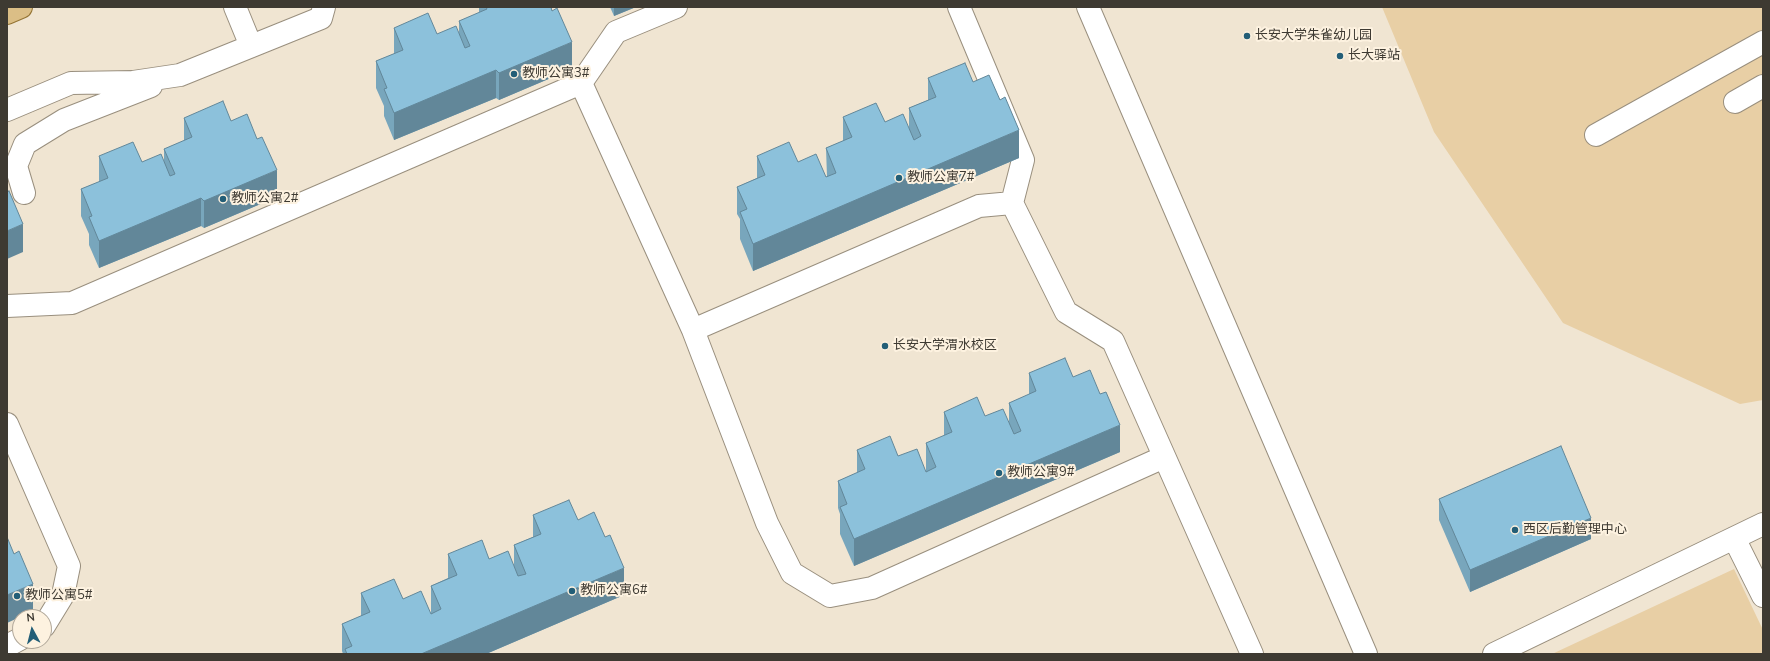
<!DOCTYPE html>
<meta charset="utf-8">
<style>
body{margin:0}
#map{position:relative;width:1770px;height:661px;overflow:hidden;background:#f0e5d2;font-family:"Nunito Sans",sans-serif}
canvas{display:block}
.frame{position:absolute;inset:0;border:8px solid #3e3a32;pointer-events:none}
.north{position:absolute;left:12px;top:609px;width:40px;height:40px;box-sizing:border-box;background:#fdf2e0;border:1px solid #b1a89a;border-radius:50%;rotate:353deg;font-size:11px;font-weight:700;line-height:16px;text-align:center;color:#3e3a32}
.north::after{content:'';display:block;margin:auto;width:14px;height:18px;background:#235e77;clip-path:polygon(50% 0,100% 100%,50% 72%,0 100%)}
</style>
<div id="map">
<canvas width="1770" height="661"></canvas>
<div class="frame"></div>
<div class="north">N</div>
</div>
<script>
const context = document.querySelector('canvas').getContext('2d');
context.lineJoin = 'round';
function fill(path, color) {
  context.fillStyle = color;
  context.fill(path, 'evenodd');
}
function toPath(rows) {
  const path = new Path2D();
  for (const r of rows) {
    path.moveTo(r[0], r[1]);
    for (let i = 2; i < r.length; i += 2) path.lineTo(r[i], r[i + 1]);
  }
  return path;
}
function strokePath(path, color, width, dash) {
  context.strokeStyle = color;
  context.lineWidth = width;
  context.lineCap = dash ? 'butt' : 'round';
  context.setLineDash(dash || []);
  context.stroke(path);
}
function write(font, color, halo, rows, align = 'center') {
  context.font = font + ' "Nunito Sans","Noto Sans SC",sans-serif';
  context.lineWidth = 4;
  context.setLineDash([]);
  context.textBaseline = 'middle';
  context.strokeStyle = halo;
  context.fillStyle = color;
  for (const [text, x, y, turn = 0] of rows) {
    context.save();
    context.translate(x, y);
    context.rotate((+turn || 0) * Math.PI / 180);
    context.textAlign = isNaN(turn) ? turn : align;
    if (halo) context.strokeText(text, 0, 0);
    context.fillText(text, 0, 0);
    context.restore();
  }
}
fill(toPath([
 [1382,7,1763,7,1763,400,1740,404,1563,323,1434,132],
 [1734,569,1763,630,1763,654,1552,654]
]), '#e8cfa5');
const minor = toPath([
 [235,7,251,46],
 [676,7,616,32,581,83,693,330,767,523,792,573,830,596,872,588,1164,457],
 [959,7,1023,160,1012,203,1066,312,1113,341,1252,654],
 [1088,7,1366,654],
 [1735,102,1763,86],
 [7,110,71,83,133,82,180,75,321,18,324,7],
 [1596,135,1763,42],
 [24,193,16,166,25,144,64,120,151,86],
 [7,306,72,303,581,83],
 [693,330,979,206,1012,203],
 [7,424,69,566,63,595,44,626],
 [1734,538,1763,596],
 [7,646,20,639],
 [1494,654,1763,524]
]);
const major = toPath([
 [7,13,21,7]
]);
strokePath(minor, '#998f7e', 24);
strokePath(major, '#947434', 24);
strokePath(minor, '#fff', 22);
strokePath(major, '#dbbe86', 22);
fill(toPath([
 [479,7,551,7,572,69,499,100,496,98,394,140,384,116,384,106,376,88,376,61,394,54,394,28,437,34,459,33,459,21,479,13],
 [610,7,636,7,614,16],
 [928,78,973,82,1019,158,753,271,740,239,740,219,737,214,737,187,757,178,757,156,798,162,827,177,826,148,843,141,843,117,909,129,909,108,928,100],
 [184,118,231,121,277,197,204,228,201,226,99,268,89,245,89,234,81,216,81,189,99,182,99,156,142,162,164,161,164,149,184,141],
 [1029,373,1073,377,1120,452,854,566,840,534,840,514,838,508,838,481,857,473,857,450,898,456,926,472,926,443,944,436,944,412,985,416,1009,424,1009,403,1029,395],
 [1439,499,1591,539,1470,592,1439,520],
 [533,515,578,520,624,595,486,654,343,654,342,651,342,624,361,616,361,593,403,599,431,614,431,586,448,578,448,554,489,559,514,566,514,545,533,537]
]), '#78a6bc');
fill(toPath([
 [614,7,636,7,614,16],
 [572,42,572,69,499,100,499,73],
 [496,70,496,98,394,140,394,113],
 [1019,130,1019,158,753,271,753,244],
 [277,170,277,197,204,228,204,201],
 [201,198,201,226,99,268,99,241],
 [23,224,23,252,7,259,7,231],
 [1120,425,1120,452,854,566,854,539],
 [1591,518,1591,539,1470,592,1470,570],
 [624,568,624,595,486,654,421,654],
 [33,584,33,611,7,623,7,595]
]), '#628799');
const building = toPath([
 [486,7,551,7,552,11,557,8,572,42,499,73,496,70,394,113,384,89,387,88,376,61,403,50,394,28,428,13,437,34,456,26,465,48,470,46,459,21,487,9,486,7],
 [965,63,973,82,989,75,1000,100,1005,97,1019,130,753,244,740,212,747,209,737,187,765,175,757,156,789,142,798,162,816,154,826,177,836,173,826,148,852,137,843,117,876,103,885,122,903,114,914,140,921,136,909,108,936,97,928,78,965,63],
 [223,101,231,121,247,114,257,139,262,137,277,170,204,201,201,198,99,241,89,217,92,216,81,189,108,178,99,156,133,142,142,162,161,154,170,176,175,174,164,149,192,137,184,118,223,101],
 [9,191,23,224,7,231,7,192,9,191],
 [1065,358,1073,377,1090,370,1100,394,1106,392,1120,425,854,539,840,507,847,504,838,481,865,469,857,450,890,436,898,456,917,449,926,472,936,467,926,443,952,432,944,412,977,397,985,416,1003,409,1014,434,1021,431,1009,403,1036,391,1029,373,1065,358],
 [1561,446,1591,518,1470,570,1439,499,1561,446],
 [569,500,578,520,594,512,605,537,610,535,624,568,421,654,347,654,345,649,352,646,342,624,370,612,361,593,394,579,403,599,421,591,431,614,441,609,431,586,457,575,448,554,482,540,489,559,508,551,518,576,526,574,514,545,541,534,533,515,569,500],
 [7,537,14,554,19,551,33,584,7,595,7,537]
]);
fill(building, '#8cc1db');
strokePath(building, '#628799', 1);
for (const [x, y, r, color] of [
 [1247,36,4,"#235e77"],
 [1340,56,4,"#235e77"],
 [514,74,4,"#235e77"],
 [899,178,4,"#235e77"],
 [223,199,4,"#235e77"],
 [885,346,4,"#235e77"],
 [999,473,4,"#235e77"],
 [1515,530,4,"#235e77"],
 [572,591,4,"#235e77"],
 [17,596,4,"#235e77"]
]) {
  const dot = new Path2D();
  dot.arc(x, y, r, 0, 2 * Math.PI);
  context.fillStyle = color;
  context.fill(dot);
  strokePath(dot, '#fdf2e0', 1.5);
}
write('13px', '#3e3a32', '#fdf2e0', [
 ["长安大学朱雀幼儿园",1255,36],
 ["长大驿站",1348,56],
 ["教师公寓3#",522,74],
 ["教师公寓7#",907,178],
 ["教师公寓2#",231,199],
 ["长安大学渭水校区",893,346],
 ["教师公寓9#",1007,473],
 ["西区后勤管理中心",1523,530],
 ["教师公寓6#",580,591],
 ["教师公寓5#",25,596]
], 'left');
</script>
